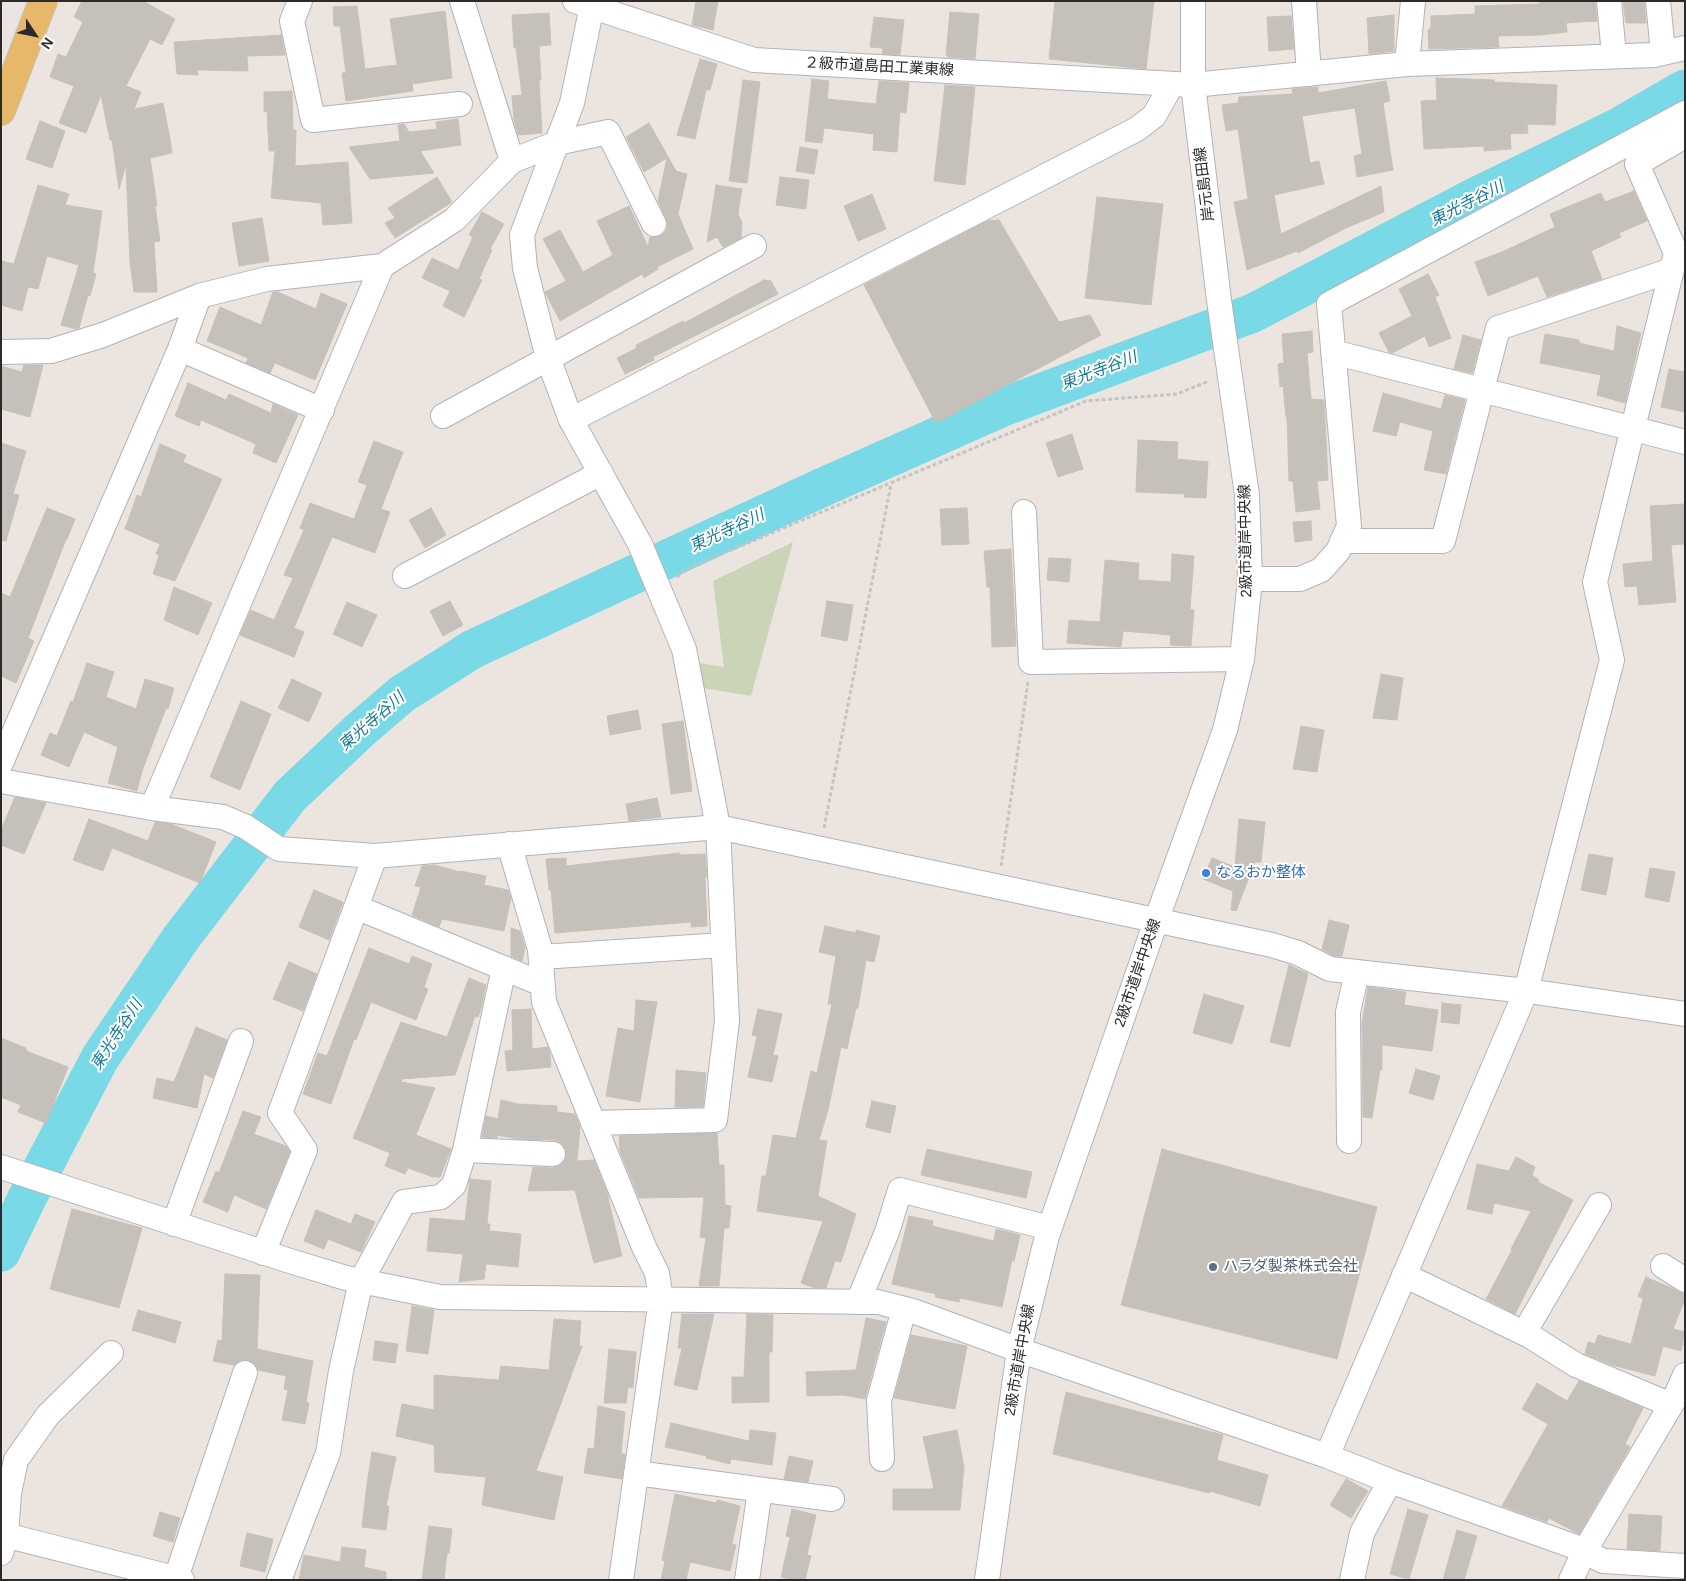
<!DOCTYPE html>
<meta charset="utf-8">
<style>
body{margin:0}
#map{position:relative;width:1686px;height:1581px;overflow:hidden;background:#ece5df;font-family:Helvetica,sans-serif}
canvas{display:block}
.frame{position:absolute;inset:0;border:2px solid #2b2b2b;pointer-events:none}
.north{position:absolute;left:10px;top:10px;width:50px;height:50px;-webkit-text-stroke:4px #fff;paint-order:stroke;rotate:124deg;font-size:14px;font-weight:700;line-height:20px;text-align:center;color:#2b2b2b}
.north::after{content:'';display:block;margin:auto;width:18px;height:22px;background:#2b2b2b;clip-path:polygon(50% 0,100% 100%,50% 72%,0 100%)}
</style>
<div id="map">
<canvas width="1686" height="1581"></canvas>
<div class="frame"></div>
<div class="north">N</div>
</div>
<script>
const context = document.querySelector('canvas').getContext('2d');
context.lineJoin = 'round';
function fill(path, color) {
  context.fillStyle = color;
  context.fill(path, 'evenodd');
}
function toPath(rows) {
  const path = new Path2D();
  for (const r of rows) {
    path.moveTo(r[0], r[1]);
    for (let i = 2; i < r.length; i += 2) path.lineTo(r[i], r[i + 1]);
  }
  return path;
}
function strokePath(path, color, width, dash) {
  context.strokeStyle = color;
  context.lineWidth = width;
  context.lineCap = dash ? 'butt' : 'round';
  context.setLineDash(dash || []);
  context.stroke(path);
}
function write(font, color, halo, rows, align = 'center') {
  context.font = font + ' Helvetica,"Noto Sans JP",sans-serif';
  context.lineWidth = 4;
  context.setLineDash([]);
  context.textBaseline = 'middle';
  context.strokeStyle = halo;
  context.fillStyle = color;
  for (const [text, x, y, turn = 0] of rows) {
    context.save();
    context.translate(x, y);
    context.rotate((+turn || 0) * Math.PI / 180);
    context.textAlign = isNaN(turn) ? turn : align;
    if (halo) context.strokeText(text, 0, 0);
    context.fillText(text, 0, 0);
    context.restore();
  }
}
fill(toPath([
 [793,542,751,696,703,688,699,663,724,667,713,581]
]), '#cad5b7');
strokePath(toPath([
 [1,1252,27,1198,100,1058,181,938,290,796,360,730,402,694,473,649,821,488,1003,407,1253,313,1475,197,1619,127,1685,89]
]), '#79d9e6', 39);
const building = toPath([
 [82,1,143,1,175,19,162,45,150,39,126,86,141,92,134,109,163,103,170,139,172,153,150,158,157,206,155,206,160,241,154,242,157,292,134,292,130,262,126,164,119,189,112,140,110,140,101,95,86,133,59,123,74,86,50,77,58,54,66,57,83,22,74,17,82,1],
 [696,1,718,1,713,30,692,25,696,1],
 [1055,1,1154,1,1146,69,1049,59,1055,1],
 [1540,1,1595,1,1597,21,1566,23,1567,32,1541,35,1498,36,1499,47,1429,49,1428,30,1431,28,1431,16,1475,14,1475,6,1540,4,1540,1],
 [1623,1,1644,1,1646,23,1626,23,1623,1],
 [357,6,365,69,397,65,390,19,445,11,452,78,412,84,413,91,346,101,342,73,346,73,340,26,334,26,333,7,357,6],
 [950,12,979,14,975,59,948,57,946,55,950,12],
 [549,13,551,45,539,46,541,80,539,80,542,133,518,135,514,120,512,96,522,95,516,48,514,48,512,15,549,13],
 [1394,15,1394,51,1369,54,1367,18,1394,15],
 [1291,16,1294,49,1269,51,1267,17,1291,16],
 [874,17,904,20,900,55,882,54,883,48,870,47,874,17],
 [281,35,285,55,247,56,248,71,197,70,198,75,177,74,174,42,281,35],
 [700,59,717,64,710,90,706,90,695,139,677,135,700,59],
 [1436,78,1494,80,1494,82,1557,85,1555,125,1527,124,1528,133,1510,134,1511,149,1484,151,1484,146,1424,149,1421,101,1437,100,1436,78],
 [812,79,829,81,827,99,876,104,879,81,909,83,906,113,900,112,897,152,873,150,874,134,824,128,822,143,805,141,812,79],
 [743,80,760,82,747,183,729,181,743,80],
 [1386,81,1390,101,1383,103,1393,170,1357,177,1354,156,1362,154,1355,108,1302,116,1310,163,1319,161,1324,184,1274,195,1281,234,1381,186,1384,212,1346,228,1298,253,1297,251,1247,270,1234,202,1248,199,1238,129,1226,131,1222,105,1238,103,1239,97,1293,94,1292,89,1318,87,1318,93,1386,81],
 [945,85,975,87,965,185,934,181,945,85],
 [292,91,293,130,296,130,295,166,348,162,352,223,323,225,321,203,271,198,275,151,269,151,267,111,264,112,264,92,292,91],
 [458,119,461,145,420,151,434,173,370,179,349,147,400,141,398,125,404,124,409,132,437,129,436,122,458,119],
 [40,121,65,131,52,168,26,159,40,121],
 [649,123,676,171,687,174,678,214,693,249,657,267,658,269,644,278,642,274,560,321,545,292,566,281,543,239,560,230,583,272,613,255,597,221,629,206,648,247,650,237,660,236,666,231,668,225,666,218,658,201,667,158,644,172,626,137,649,123],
 [800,147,818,150,814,174,796,171,800,147],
 [437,177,452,202,395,238,385,223,395,218,388,208,437,177],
 [780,177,809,180,806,209,776,205,780,177],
 [38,185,69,194,65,205,102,211,93,273,96,274,90,296,88,295,79,328,76,329,61,325,79,265,47,256,38,289,28,287,22,311,1,305,1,261,14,264,38,185],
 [716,185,742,189,738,214,742,223,741,238,723,247,717,237,707,242,716,185],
 [1634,191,1647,221,1619,233,1621,237,1591,251,1602,279,1547,297,1538,276,1488,296,1475,262,1502,252,1555,227,1550,214,1601,193,1605,202,1634,191],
 [872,194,886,229,858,241,844,206,872,194],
 [1097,197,1163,204,1151,305,1085,298,1097,197],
 [482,212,504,224,490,249,492,250,479,279,482,280,464,317,443,306,450,291,422,278,432,258,458,270,473,237,469,235,482,212],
 [262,218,269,261,239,266,232,223,262,218],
 [999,220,1059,322,1090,315,1101,335,936,423,864,285,987,221,999,220],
 [1428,274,1439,295,1435,297,1451,338,1429,347,1425,336,1392,353,1389,352,1379,333,1412,316,1399,289,1428,274],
 [764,280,771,281,778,294,653,357,654,360,625,374,617,358,637,348,636,345,683,321,684,323,764,280],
 [273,292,278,292,316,309,321,293,347,304,315,380,275,363,270,373,246,363,248,358,207,341,220,307,261,325,273,292],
 [1617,326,1641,333,1625,403,1597,395,1601,375,1540,363,1545,334,1579,340,1579,343,1614,351,1617,326],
 [1312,331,1313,352,1307,353,1311,399,1324,400,1328,480,1317,481,1320,509,1296,512,1293,481,1289,481,1287,417,1286,417,1283,386,1280,387,1278,364,1284,363,1282,334,1312,331],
 [1463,335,1481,340,1472,373,1454,369,1463,335],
 [24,365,43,365,30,417,1,409,1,366,22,372,24,365],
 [1669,369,1685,372,1685,412,1661,407,1669,369],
 [188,383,226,400,229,394,271,413,273,404,298,415,276,463,253,453,256,444,201,420,199,426,175,416,188,383],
 [1383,393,1441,409,1445,395,1465,400,1446,474,1424,470,1433,431,1400,422,1396,436,1373,431,1383,393],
 [1072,434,1083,469,1058,477,1046,443,1072,434],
 [1138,440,1178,442,1177,459,1208,462,1206,498,1184,497,1185,494,1136,492,1138,440],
 [374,441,403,452,381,509,390,512,375,553,332,537,294,628,304,632,294,657,240,635,251,610,274,620,293,578,284,575,304,530,300,528,310,503,354,519,367,485,358,482,374,441],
 [1,443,26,451,13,494,19,495,6,541,1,540,1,443],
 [160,444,186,455,183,462,222,479,175,581,153,574,159,555,156,554,160,544,125,529,137,495,141,497,160,444],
 [1685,504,1685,544,1671,545,1676,602,1639,605,1637,586,1625,587,1623,564,1653,561,1650,506,1685,504],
 [47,508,75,519,67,539,66,539,28,638,34,641,16,683,1,676,1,593,10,597,47,508],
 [431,508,446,535,425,548,409,520,431,508],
 [967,508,969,544,942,545,940,509,967,508],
 [1311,521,1312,540,1295,542,1293,522,1311,521],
 [1011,549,1016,646,992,647,990,587,987,587,984,551,1011,549],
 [1172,554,1194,556,1190,609,1194,610,1191,646,1170,645,1171,635,1123,631,1121,647,1067,643,1069,620,1100,622,1105,560,1139,563,1138,580,1171,582,1172,554],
 [1049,558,1071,559,1069,582,1047,580,1049,558],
 [174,587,212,603,198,635,164,620,174,587],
 [450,601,463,625,443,636,430,611,450,601],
 [827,601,853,605,847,641,821,636,827,601],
 [347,602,377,615,362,647,333,634,347,602],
 [87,663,114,672,106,697,136,709,145,679,174,688,168,709,166,708,142,771,137,791,108,783,118,747,84,732,69,767,41,755,50,733,57,736,71,701,73,702,87,663],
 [1381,674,1403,678,1397,720,1373,718,1381,674],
 [292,679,322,693,309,722,278,708,292,679],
 [241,701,271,714,240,790,210,777,241,701],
 [638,710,641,729,610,735,607,716,638,710],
 [683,721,692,791,671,794,662,724,683,721],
 [1301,726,1324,730,1317,772,1293,769,1301,726],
 [15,797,46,803,24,854,1,845,1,830,15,797],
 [657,798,661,817,629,821,626,804,657,798],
 [89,819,148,841,155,822,171,824,216,842,200,883,112,848,103,871,73,860,89,819],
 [1239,819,1265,822,1261,862,1255,862,1236,911,1231,910,1233,891,1203,879,1212,858,1235,867,1239,819],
 [679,853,679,855,705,854,707,877,705,877,707,926,691,927,691,922,555,933,551,890,549,890,546,859,566,858,566,866,679,853],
 [1589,854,1613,858,1606,895,1581,890,1589,854],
 [435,865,460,872,460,871,486,876,484,885,508,890,511,898,504,931,442,919,439,927,412,915,421,887,415,886,422,866,435,865],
 [1650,868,1675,872,1669,902,1645,897,1650,868],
 [314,890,343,902,329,940,299,927,314,890],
 [1329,920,1349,925,1342,956,1334,956,1322,949,1329,920],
 [825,926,856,933,856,930,880,936,874,962,866,960,858,1008,856,1008,847,1049,841,1047,828,1110,819,1140,827,1141,818,1196,856,1214,841,1262,835,1261,826,1288,815,1288,801,1283,823,1221,757,1211,762,1176,766,1176,773,1135,796,1138,811,1071,817,1073,832,1004,828,1004,836,956,819,952,825,926],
 [511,928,520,931,525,948,522,961,511,956,511,928],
 [369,948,409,964,412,956,432,964,424,987,428,989,416,1020,371,1002,356,1040,354,1039,331,1104,303,1094,318,1053,327,1056,369,948],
 [289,962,317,974,303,1011,273,999,289,962],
 [1289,965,1308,974,1290,1047,1270,1042,1289,965],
 [469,978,486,985,481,1008,478,1017,475,1016,455,1075,402,1079,401,1082,435,1088,416,1135,451,1149,440,1177,433,1177,408,1168,405,1174,385,1166,390,1153,353,1138,401,1022,447,1037,469,978],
 [1368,987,1406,992,1404,1005,1438,1010,1432,1051,1382,1045,1382,1070,1380,1070,1372,1118,1363,1117,1362,1024,1368,987],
 [1204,994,1244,1006,1232,1044,1193,1033,1204,994],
 [636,1000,657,1002,640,1102,606,1096,618,1028,634,1031,636,1000],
 [1442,1003,1461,1005,1459,1024,1441,1022,1442,1003],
 [531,1009,532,1049,548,1047,550,1054,551,1067,507,1071,505,1051,513,1050,512,1010,531,1009],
 [758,1009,782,1014,773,1055,778,1056,772,1082,748,1077,757,1036,752,1035,758,1009],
 [196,1027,227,1040,213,1078,204,1074,197,1108,153,1098,157,1078,174,1082,196,1027],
 [1,1038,26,1048,26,1051,68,1067,46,1123,18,1112,21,1105,1,1097,1,1038],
 [1416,1069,1440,1076,1433,1100,1409,1093,1416,1069],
 [676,1070,706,1073,703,1107,675,1107,676,1070],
 [501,1100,518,1104,557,1106,557,1112,575,1114,580,1127,577,1161,594,1160,609,1198,608,1198,622,1256,594,1263,575,1190,528,1191,533,1167,553,1168,559,1166,564,1162,567,1154,565,1148,561,1143,554,1140,519,1139,497,1135,497,1138,482,1137,486,1116,498,1119,501,1100],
 [872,1101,896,1106,890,1133,866,1127,872,1101],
 [243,1111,261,1117,254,1134,286,1146,290,1152,266,1209,234,1195,228,1212,203,1202,216,1171,219,1173,243,1111],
 [717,1133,719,1165,724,1165,725,1205,731,1206,729,1228,724,1228,719,1286,699,1286,706,1238,700,1237,704,1197,639,1198,620,1151,619,1136,717,1133],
 [927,1149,1032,1172,1026,1198,921,1175,927,1149],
 [1162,1149,1377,1207,1337,1359,1121,1305,1162,1149],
 [1516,1157,1535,1167,1532,1175,1539,1180,1538,1182,1573,1200,1515,1314,1486,1299,1512,1250,1511,1249,1531,1211,1494,1203,1492,1214,1467,1209,1477,1164,1509,1171,1516,1157],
 [470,1179,491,1181,487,1224,490,1224,489,1231,521,1234,518,1267,486,1264,484,1279,459,1282,463,1254,427,1251,430,1218,465,1221,470,1179],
 [72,1209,142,1228,119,1308,50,1289,72,1209],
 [316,1210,351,1224,355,1214,375,1222,361,1252,328,1239,324,1249,304,1241,316,1210],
 [909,1216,933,1221,932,1226,994,1241,996,1229,1020,1235,1014,1261,1012,1260,1002,1307,960,1298,959,1302,935,1297,936,1294,892,1284,909,1216],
 [225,1274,260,1275,257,1349,313,1361,306,1402,309,1403,305,1424,282,1420,288,1390,284,1389,286,1376,258,1370,255,1364,249,1360,242,1360,234,1365,213,1361,218,1340,222,1341,225,1274],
 [1646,1277,1685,1294,1685,1299,1673,1329,1685,1332,1681,1351,1663,1346,1655,1376,1612,1365,1585,1354,1588,1342,1595,1344,1598,1335,1631,1344,1643,1299,1638,1296,1646,1277],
 [412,1306,434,1310,428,1354,406,1351,412,1306],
 [138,1310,181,1322,175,1343,132,1330,138,1310],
 [682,1314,714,1314,697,1390,674,1385,682,1348,678,1348,682,1314],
 [747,1314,773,1315,772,1352,769,1352,769,1402,732,1403,732,1377,744,1377,747,1314],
 [866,1318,886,1322,865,1399,843,1395,807,1396,806,1372,856,1370,866,1318],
 [554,1319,581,1321,579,1346,582,1346,536,1471,563,1477,554,1520,482,1505,486,1477,435,1472,434,1445,396,1436,402,1404,434,1410,434,1375,499,1380,501,1366,549,1370,554,1319],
 [911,1335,967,1346,955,1409,894,1398,911,1335],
 [375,1341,398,1344,395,1363,373,1360,375,1341],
 [609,1349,636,1352,633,1388,628,1387,626,1403,604,1403,609,1349],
 [1579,1381,1643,1408,1625,1444,1630,1447,1579,1534,1549,1518,1547,1522,1502,1506,1548,1424,1522,1409,1537,1383,1567,1401,1579,1381],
 [1066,1392,1223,1435,1217,1460,1268,1475,1260,1506,1210,1491,1209,1493,1053,1454,1066,1392],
 [598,1406,625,1412,621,1454,625,1454,622,1479,584,1473,588,1448,594,1449,598,1406],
 [671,1423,749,1441,750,1430,776,1433,772,1465,731,1459,730,1464,706,1458,707,1456,665,1447,671,1423],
 [957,1430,964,1467,960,1510,893,1510,893,1489,934,1489,923,1437,957,1430],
 [372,1452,396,1457,386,1506,389,1506,386,1530,362,1527,367,1484,372,1452],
 [789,1456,813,1461,808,1482,784,1479,789,1456],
 [1346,1479,1368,1491,1351,1518,1330,1505,1346,1479],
 [675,1494,716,1503,717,1500,740,1506,732,1544,736,1545,730,1571,690,1562,686,1580,661,1580,665,1561,662,1560,675,1494],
 [792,1509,816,1515,807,1555,811,1556,805,1580,795,1580,781,1577,790,1537,786,1536,792,1509],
 [1408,1509,1428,1515,1409,1579,1390,1574,1408,1509],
 [160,1512,180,1518,173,1542,153,1536,160,1512],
 [1629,1514,1662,1516,1660,1551,1627,1549,1629,1514],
 [429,1526,452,1529,449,1553,447,1553,444,1580,422,1580,429,1526],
 [1457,1530,1477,1536,1464,1580,1443,1580,1457,1530],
 [247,1533,273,1539,265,1572,240,1566,247,1533],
 [342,1547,366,1550,364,1567,386,1572,386,1580,299,1580,304,1555,340,1562,342,1547]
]);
fill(building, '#c5c0ba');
strokePath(building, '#c8c0b8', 1);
const minor = toPath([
 [300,1,292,21,313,120,460,104],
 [462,1,512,161],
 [575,1,754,60,1193,85,1407,64,1654,55,1685,48],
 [1304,1,1309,74],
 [1609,1,1614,56],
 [1658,1,1663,53],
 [1407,64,1413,1],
 [180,349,322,410],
 [1,352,51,351,103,335,199,296,267,279,382,266,454,220,512,161,557,143,608,132,654,224],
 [1333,352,1685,442],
 [443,416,754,246],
 [571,420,1137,129,1154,116,1172,84],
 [1024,512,1031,662,1242,659],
 [1342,541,1443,541,1498,328,1672,270],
 [405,576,601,473],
 [1250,579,1300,579,1321,570,1338,551,1349,526,1329,304,1685,113],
 [1,763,180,349,199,296],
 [1,781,152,808,223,817,246,827,279,849,375,856,718,827,1272,945,1298,953,1330,969,1535,992,1685,1014],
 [152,808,382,266],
 [509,844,540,949,544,1002,644,1247,657,1273,661,1299,621,1580],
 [356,907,542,984],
 [541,957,723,945],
 [593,1123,715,1120,727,1021,718,827,684,649,640,544,571,420,548,358,525,268,522,235,572,103,593,1],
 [1349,1141,1348,1012,1357,972],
 [465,1150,553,1154],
 [1,1167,290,1261,346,1278,440,1297,878,1302,913,1311,1019,1350,1327,1456,1390,1481,1573,1546,1603,1561,1685,1566],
 [174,1224,241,1041],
 [263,1253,305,1150,280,1113,375,856],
 [1663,1266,1685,1280],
 [1404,1275,1530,1336,1576,1365,1671,1405],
 [858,1302,887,1232,900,1190,1050,1228],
 [1524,1333,1599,1205],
 [1327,1456,1526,991,1612,660,1595,582,1676,253,1637,164,1685,136],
 [882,1459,879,1401,904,1309],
 [636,1473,832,1499],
 [1,1534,182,1580],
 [1,1553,6,1535,9,1493,16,1460,48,1415,111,1353],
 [176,1578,245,1373],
 [279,1580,328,1453,341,1371,361,1281,404,1202,441,1197,454,1185,465,1150,504,968],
 [747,1580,760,1490],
 [987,1580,1019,1350,1047,1236,1156,921,1225,730,1242,659,1250,579,1247,495,1219,300,1193,85,1193,1],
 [1352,1580,1362,1533,1390,1481],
 [1571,1580,1584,1552,1674,1400,1685,1375]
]);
const major = toPath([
 [1,111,43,1]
]);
strokePath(minor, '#afb3bb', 26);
strokePath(major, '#c4c4c4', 30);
strokePath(toPath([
 [677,577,688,568,1086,401,1177,394,1209,381],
 [824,828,891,484],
 [1001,866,1028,682]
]), '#c4c4c4', 3, [4, 2.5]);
strokePath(minor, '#fff', 24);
strokePath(major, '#e7b869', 28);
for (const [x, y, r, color] of [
 [1206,873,5,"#3f7fe0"],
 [1213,1267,5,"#5c6f8a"]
]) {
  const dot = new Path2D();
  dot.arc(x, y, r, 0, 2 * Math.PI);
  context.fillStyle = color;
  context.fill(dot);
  strokePath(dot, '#fff', 2);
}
write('15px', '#2b2b2b', '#fff', [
 ["２級市道島田工業東線",879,67,3],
 ["岸元島田線",1205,184,-97],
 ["2級市道岸中央線",1246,541,-91],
 ["2級市道岸中央線",1138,973,-71],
 ["2級市道岸中央線",1020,1360,-80]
]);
write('15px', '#366cbe', '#fff', [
 ["なるおか整体",1216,873]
], 'left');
write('15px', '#4e5e75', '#fff', [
 ["ハラダ製茶株式会社",1223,1267]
], 'left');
write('italic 16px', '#177a94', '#fff', [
 ["東光寺谷川",1467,204,-27],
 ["東光寺谷川",1099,371,-21],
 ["東光寺谷川",727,531,-25],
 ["東光寺谷川",372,722,-41],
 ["東光寺谷川",117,1035,-57]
]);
</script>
